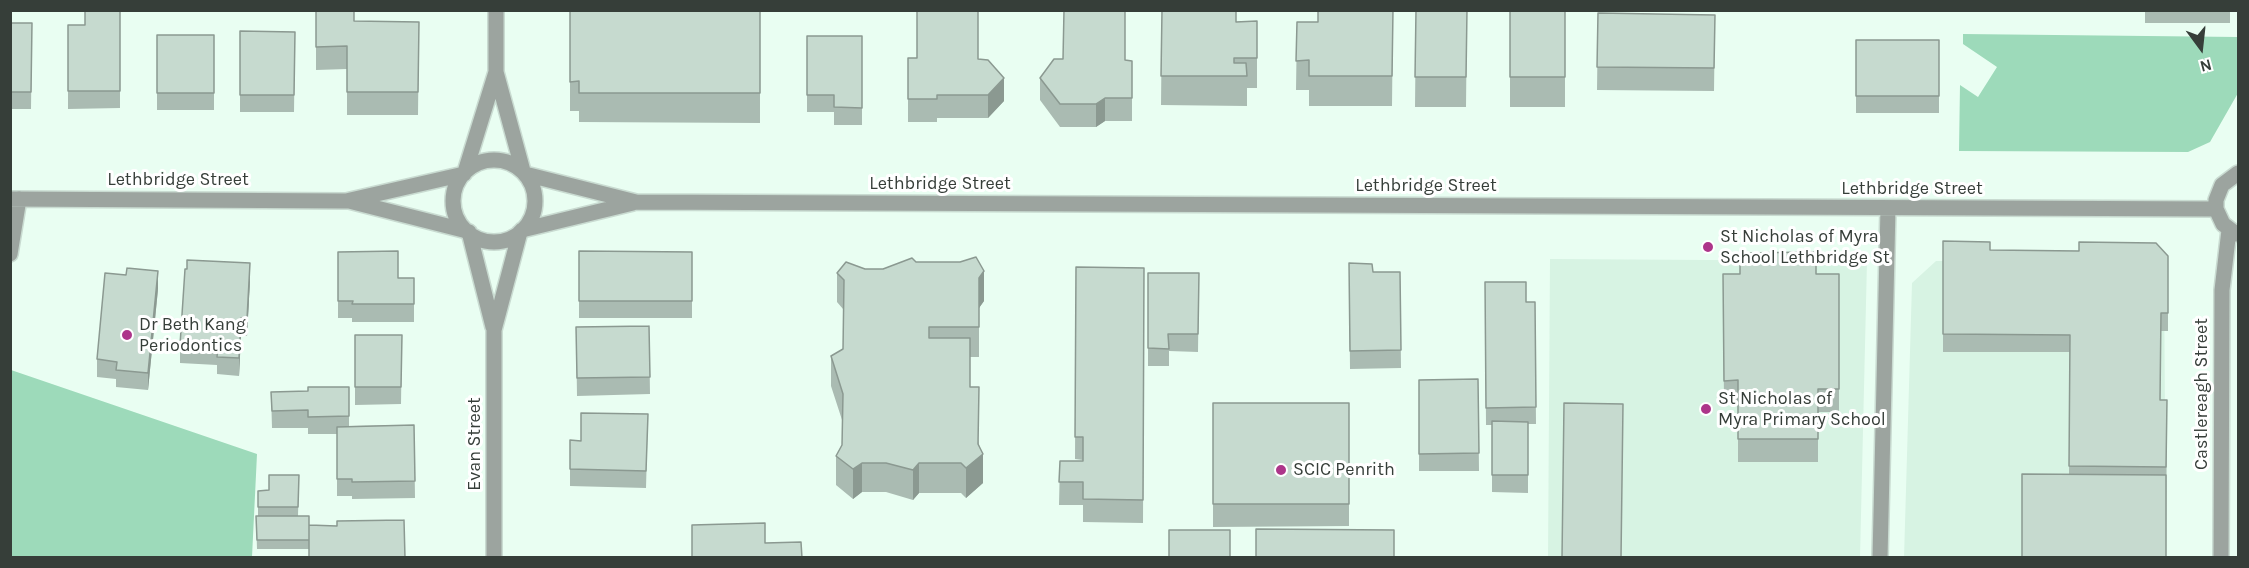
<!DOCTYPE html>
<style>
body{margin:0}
#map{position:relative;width:2249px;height:568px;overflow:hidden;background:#e9fef2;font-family:Karla,sans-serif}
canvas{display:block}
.frame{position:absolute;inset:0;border:12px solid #363e39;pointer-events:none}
.north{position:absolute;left:2171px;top:18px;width:60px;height:60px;-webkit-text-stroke:4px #fff;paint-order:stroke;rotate:165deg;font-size:16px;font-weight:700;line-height:24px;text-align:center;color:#363e39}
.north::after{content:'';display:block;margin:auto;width:21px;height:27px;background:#363e39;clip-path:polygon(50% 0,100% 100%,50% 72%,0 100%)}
</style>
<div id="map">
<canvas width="2249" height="568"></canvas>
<div class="frame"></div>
<div class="north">N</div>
</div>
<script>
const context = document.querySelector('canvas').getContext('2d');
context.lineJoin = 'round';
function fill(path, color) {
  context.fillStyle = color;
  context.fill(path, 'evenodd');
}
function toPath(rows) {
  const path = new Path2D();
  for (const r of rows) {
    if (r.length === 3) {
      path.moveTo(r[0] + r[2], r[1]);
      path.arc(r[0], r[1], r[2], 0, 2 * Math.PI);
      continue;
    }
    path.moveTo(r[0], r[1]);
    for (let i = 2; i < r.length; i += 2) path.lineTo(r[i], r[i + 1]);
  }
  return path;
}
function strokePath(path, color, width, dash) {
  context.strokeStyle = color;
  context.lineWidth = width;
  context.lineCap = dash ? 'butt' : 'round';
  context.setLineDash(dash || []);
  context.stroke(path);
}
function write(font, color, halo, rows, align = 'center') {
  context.font = font + ' Karla,sans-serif';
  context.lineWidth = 6;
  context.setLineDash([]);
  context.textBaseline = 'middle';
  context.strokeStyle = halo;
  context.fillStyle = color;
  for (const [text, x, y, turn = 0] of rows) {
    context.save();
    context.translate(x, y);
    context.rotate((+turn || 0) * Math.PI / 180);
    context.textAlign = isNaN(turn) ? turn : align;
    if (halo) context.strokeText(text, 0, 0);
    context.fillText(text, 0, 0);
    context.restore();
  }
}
fill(toPath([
 [1550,259,1867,261,1860,557,1548,558],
 [1936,261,2154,261,2164,271,2166,557,1904,558,1912,283]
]), '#d7f3e3');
fill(toPath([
 [1963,34,2238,37,2238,93,2210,142,2188,152,1959,151,1960,85,1978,97,1997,67,1963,44],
 [11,370,257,454,252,557,11,557]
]), '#9ddaba');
const minor = toPath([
 [496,10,496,72,523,171],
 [494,201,41],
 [465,172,496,72],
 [525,174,636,202,2216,209],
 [10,199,346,201,464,174],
 [349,201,467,231],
 [522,230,633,203],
 [469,232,493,327],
 [2236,234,2223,224,2216,209,2216,200,2222,185,2238,173],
 [10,254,19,199],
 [494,558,494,330,520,232],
 [1880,558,1888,208],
 [2221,558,2222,290,2229,230]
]);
strokePath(minor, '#c9dbd1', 18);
strokePath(minor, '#9ca49f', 15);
fill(toPath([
 [120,10,120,108,68,109,68,25,85,25],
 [316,10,354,21,419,22,418,115,347,115,347,69,316,70],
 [570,10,760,10,760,123,579,122,579,111,570,111],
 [1162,10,1236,22,1257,21,1257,88,1247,88,1247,106,1161,105],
 [1393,10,1392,106,1309,106,1309,90,1296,90,1297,22,1318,22],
 [1416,10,1467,10,1466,107,1415,107],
 [1510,10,1565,10,1565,107,1510,107],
 [2145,10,2230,10,2230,23,2145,23],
 [1598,13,1715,15,1714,91,1597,90],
 [10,23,32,23,31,109,10,109],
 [240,31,295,32,294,112,240,112],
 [157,35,214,35,214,110,157,110],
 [807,36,862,36,862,125,834,125,834,112,807,112],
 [1856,40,1939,40,1939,113,1856,113],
 [908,58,978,59,1004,101,988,118,937,118,937,122,908,122],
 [1125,60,1132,61,1132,121,1105,121,1096,127,1060,127,1040,100,1040,78],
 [1943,241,1990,250,2168,256,2168,331,2161,331,2160,400,2167,400,2166,558,2069,474,2070,352,1943,352],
 [579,251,692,252,692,318,579,318],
 [338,252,398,278,414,278,414,322,352,322,352,318,338,318],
 [1349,263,1373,272,1400,272,1401,368,1350,369],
 [1076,267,1144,268,1143,523,1083,522,1083,505,1059,505,1060,461,1083,461,1083,460,1075,459],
 [865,269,883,269,984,301,979,308,979,357,970,357,970,387,979,444,983,483,966,498,961,493,919,493,913,500,886,492,862,492,853,499,836,485,836,456,842,445,843,423,831,386,831,356,843,349,843,309,837,302,837,273],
 [1148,273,1199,273,1198,352,1169,351,1169,366,1148,366],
 [1723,274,1839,274,1839,412,1818,412,1818,462,1738,462,1738,403,1724,404],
 [250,280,247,336,241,336,239,376,217,374,217,365,180,363,180,345],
 [1485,282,1526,302,1535,302,1536,424,1528,424,1528,493,1492,492,1492,425,1486,425],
 [158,289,148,390,116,387,116,379,97,377,97,359],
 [649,326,650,394,577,396,576,327],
 [355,335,402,335,401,404,355,405],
 [1478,379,1479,471,1419,471,1419,380],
 [349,387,349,426,414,425,415,498,352,499,352,496,337,496,337,434,308,434,308,428,272,428,271,392,308,391],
 [1213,403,1349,403,1349,526,1213,527],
 [648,414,646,488,570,486,570,440,581,441],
 [299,475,298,516,309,516,309,549,257,549,256,516,258,516,258,491,269,490]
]), '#aabbb2');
fill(toPath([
 [1004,78,1004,101,988,118,988,95],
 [1105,98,1105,121,1096,127,1096,104],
 [250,263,250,280,247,336,247,319],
 [158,271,158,289,148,390,148,373],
 [984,271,984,301,979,308,979,357,979,278],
 [241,318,241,336,239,376,239,358],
 [983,454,983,483,966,498,966,468],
 [862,463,862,492,853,499,853,469],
 [919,463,919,493,913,500,913,470]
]), '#8b9991');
const building = toPath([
 [85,10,120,10,120,91,68,91,68,25,85,25,85,10],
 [316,10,354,10,354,21,419,22,418,92,347,92,347,46,316,47,316,10],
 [570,10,760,10,760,93,579,93,579,81,570,82,570,10],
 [917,10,978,10,978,59,988,60,1004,78,988,95,937,95,937,99,908,99,908,58,917,58,917,10],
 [1064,10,1125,10,1125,60,1132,61,1132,98,1105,98,1096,104,1060,104,1040,78,1054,59,1063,59,1064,10],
 [1162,10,1236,10,1236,22,1257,21,1257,58,1234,58,1234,63,1246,63,1247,76,1161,76,1162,10],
 [1318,10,1393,10,1392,76,1309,76,1309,60,1296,61,1297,22,1318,22,1318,10],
 [1416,10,1467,10,1466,77,1415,77,1416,10],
 [1510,10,1565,10,1565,77,1510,77,1510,10],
 [1598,13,1715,15,1714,68,1597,67,1598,13],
 [10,23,32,23,31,92,10,92,10,23],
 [240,31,295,32,294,95,240,95,240,31],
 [157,35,214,35,214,93,157,93,157,35],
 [807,36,862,36,862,108,834,107,834,95,807,95,807,36],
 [1856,40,1939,40,1939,96,1856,96,1856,40],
 [1943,241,1990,242,1990,250,2079,251,2079,242,2156,243,2168,256,2168,313,2161,313,2160,400,2167,400,2166,467,2069,466,2070,335,1943,334,1943,241],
 [398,251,398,278,414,278,414,304,352,304,353,301,338,301,338,252,398,251],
 [579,251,692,252,692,301,579,301,579,251],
 [1816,252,1816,274,1839,274,1839,389,1818,389,1818,439,1738,439,1738,380,1724,381,1723,274,1740,274,1740,253,1816,252],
 [976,257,984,271,979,278,979,327,929,327,929,338,970,338,970,387,979,387,978,444,983,454,966,468,961,463,919,463,913,470,886,463,862,463,853,469,836,456,842,445,843,394,831,356,843,349,844,280,837,273,846,262,865,269,883,269,912,258,916,262,960,262,976,257],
 [187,260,250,263,247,319,241,318,239,358,217,357,218,347,180,345,185,269,187,269,187,260],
 [1349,263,1372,264,1373,272,1400,272,1401,350,1350,351,1349,263],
 [1076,267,1144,268,1143,500,1083,499,1083,482,1059,482,1060,461,1083,461,1083,437,1075,437,1076,267],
 [127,268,158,271,148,373,116,370,117,362,97,359,105,273,126,275,127,268],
 [1148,273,1199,273,1198,334,1168,334,1169,349,1148,348,1148,273],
 [1485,282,1526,282,1526,302,1535,302,1536,407,1486,408,1485,282],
 [649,326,650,377,577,378,576,327,649,326],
 [355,335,402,335,401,387,355,387,355,335],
 [1478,379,1479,453,1419,454,1419,380,1478,379],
 [308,387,349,387,349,416,308,417,308,410,272,411,271,392,308,391,308,387],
 [1213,403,1349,403,1349,504,1213,504,1213,403],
 [1564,403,1623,404,1621,558,1562,558,1564,403],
 [581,413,648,414,646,471,570,469,570,440,581,441,581,413],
 [1492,421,1528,422,1528,475,1492,475,1492,421],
 [414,425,415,481,352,482,352,479,337,479,337,427,414,425],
 [2022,474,2166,475,2166,558,2022,558,2022,474],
 [269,475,299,475,298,507,258,507,258,491,269,490,269,475],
 [256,516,309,516,309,540,257,540,256,516],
 [404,520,405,558,309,558,309,525,337,526,337,521,404,520],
 [765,523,765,543,801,542,802,558,692,558,692,525,765,523],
 [1256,529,1394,530,1394,558,1256,558,1256,529],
 [1169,530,1230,530,1230,558,1169,558,1169,530]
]);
fill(building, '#c6dacf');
strokePath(building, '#8b9991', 1.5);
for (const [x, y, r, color] of [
 [1708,247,6,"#ad358a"],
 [127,335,6,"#ad358a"],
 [1706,409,6,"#ad358a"],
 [1281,470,6,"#ad358a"]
]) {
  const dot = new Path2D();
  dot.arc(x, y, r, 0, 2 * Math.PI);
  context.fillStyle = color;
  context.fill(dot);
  strokePath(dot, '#fff', 2);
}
write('18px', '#363e39', '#fff', [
 ["Lethbridge Street",178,180],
 ["Lethbridge Street",940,184],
 ["Lethbridge Street",1426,186],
 ["Lethbridge Street",1912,189],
 ["Castlereagh Street",2202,394,-90],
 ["Evan Street",475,444,-90]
]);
write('18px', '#363e39', '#fff', [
 ["St Nicholas of Myra",1720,237],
 ["School Lethbridge St",1720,258],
 ["Dr Beth Kang",139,325],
 ["Periodontics",139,346],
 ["St Nicholas of",1718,399],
 ["Myra Primary School",1718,420],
 ["SCIC Penrith",1293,470]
], 'left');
</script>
